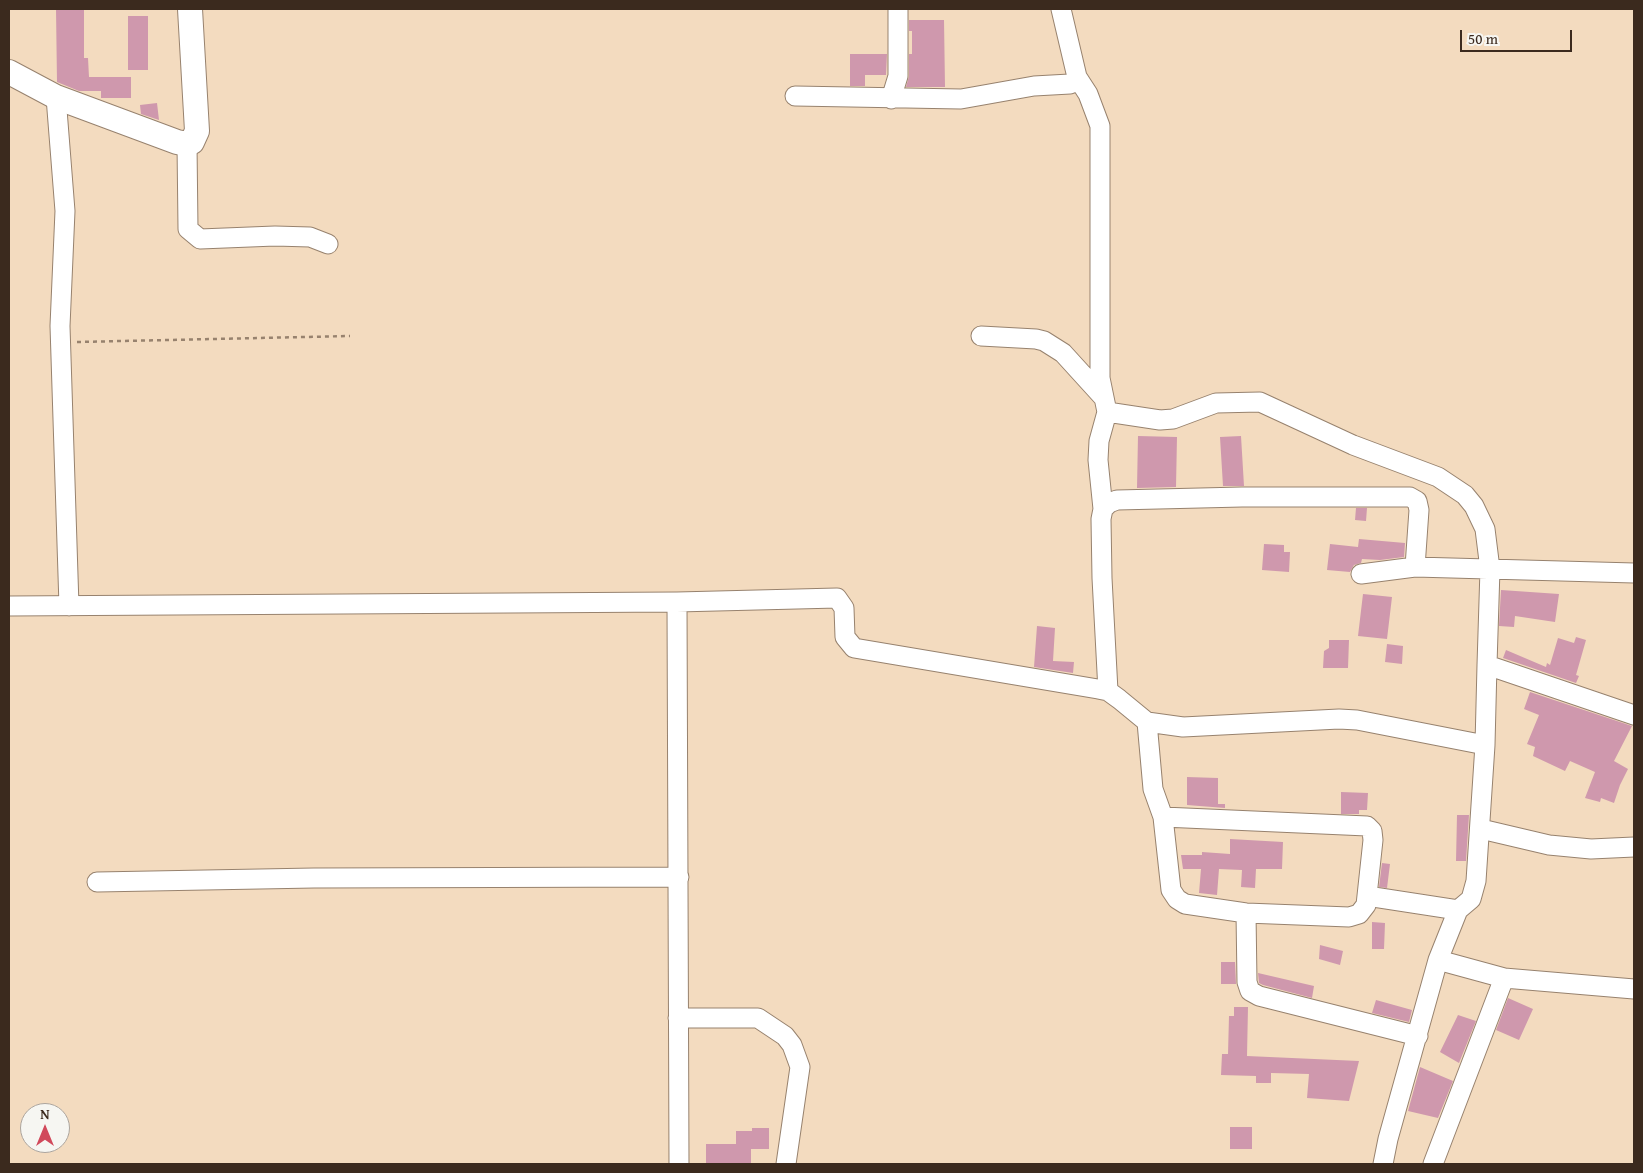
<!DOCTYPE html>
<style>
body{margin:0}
#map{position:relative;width:1643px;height:1173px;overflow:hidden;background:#f3dbbf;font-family:"Gentium Book Plus",serif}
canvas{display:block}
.frame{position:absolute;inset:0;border:10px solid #3b2a1e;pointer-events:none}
.north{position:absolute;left:20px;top:1103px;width:50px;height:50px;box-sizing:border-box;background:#f6f6f2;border:1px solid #aba49d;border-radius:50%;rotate:0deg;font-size:14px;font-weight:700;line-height:20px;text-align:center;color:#3b2a1e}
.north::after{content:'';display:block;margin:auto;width:18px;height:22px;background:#d1495b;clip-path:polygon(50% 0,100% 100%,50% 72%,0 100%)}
.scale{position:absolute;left:1460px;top:30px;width:112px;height:22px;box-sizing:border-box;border:2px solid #3b2a1e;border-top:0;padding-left:6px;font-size:15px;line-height:18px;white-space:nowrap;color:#3b2a1e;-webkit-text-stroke:4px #f6f6f2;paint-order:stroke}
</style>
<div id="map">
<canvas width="1643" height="1173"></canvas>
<div class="frame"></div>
<div class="north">N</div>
<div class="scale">50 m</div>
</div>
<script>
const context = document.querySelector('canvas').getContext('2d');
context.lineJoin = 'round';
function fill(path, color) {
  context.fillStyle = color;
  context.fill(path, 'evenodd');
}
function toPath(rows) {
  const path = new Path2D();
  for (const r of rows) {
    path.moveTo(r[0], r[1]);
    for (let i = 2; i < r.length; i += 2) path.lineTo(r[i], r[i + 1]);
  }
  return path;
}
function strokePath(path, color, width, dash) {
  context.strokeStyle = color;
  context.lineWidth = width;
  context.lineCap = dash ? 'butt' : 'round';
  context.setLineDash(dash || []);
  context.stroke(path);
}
fill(toPath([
 [56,9,84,9,84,58,88,58,89,77,131,77,131,98,101,98,101,91,79,91,57,82],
 [128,16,148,16,148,70,128,70],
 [909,20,944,20,945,87,906,87,909,76,909,54,912,54,912,31,909,31],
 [850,54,887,54,886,75,865,75,865,86,850,86],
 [157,103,159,120,141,114,140,105],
 [1138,436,1177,437,1176,487,1137,488],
 [1241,436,1244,486,1223,486,1220,437],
 [1356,508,1367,508,1366,521,1355,520],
 [1359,539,1405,543,1404,557,1380,560,1362,559,1361,563,1354,565,1350,572,1327,570,1330,544,1358,547],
 [1264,544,1284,545,1284,552,1290,552,1289,572,1262,570],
 [1501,590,1559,594,1555,622,1515,616,1514,627,1499,626],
 [1363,594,1392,597,1387,639,1358,636],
 [1037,626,1055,628,1053,661,1074,662,1073,673,1034,667],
 [1576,637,1586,640,1576,675,1579,676,1576,683,1503,658,1506,650,1546,667,1547,663,1550,665,1558,638,1574,643],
 [1329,640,1349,640,1348,668,1323,668,1324,651,1329,648],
 [1387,644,1403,646,1402,664,1385,662],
 [1530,692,1632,726,1614,761,1628,769,1620,785,1614,803,1601,798,1600,802,1585,798,1595,772,1570,761,1565,771,1533,756,1535,747,1527,744,1539,715,1524,709],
 [1187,777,1218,778,1218,804,1225,804,1225,808,1187,805],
 [1341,792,1368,793,1367,810,1359,810,1359,814,1341,814],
 [1457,815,1469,815,1466,861,1456,861],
 [1230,839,1283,842,1282,869,1256,869,1255,888,1241,887,1242,870,1219,869,1217,895,1199,893,1201,869,1183,869,1181,855,1202,855,1202,852,1230,854],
 [1382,863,1390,864,1387,888,1379,887],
 [1372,922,1385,923,1384,949,1372,949],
 [1320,945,1343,951,1340,965,1319,959],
 [1221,962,1235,962,1236,984,1221,984],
 [1258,973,1314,986,1312,998,1263,985,1259,983],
 [1508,998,1533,1009,1519,1040,1496,1030],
 [1376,1000,1412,1010,1409,1022,1372,1013],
 [1234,1007,1248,1007,1247,1056,1359,1061,1349,1101,1307,1098,1309,1074,1271,1073,1271,1083,1256,1083,1256,1076,1221,1075,1222,1054,1228,1054,1229,1016,1234,1016],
 [1458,1015,1476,1021,1459,1063,1440,1052],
 [1420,1067,1453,1081,1438,1118,1408,1111],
 [1230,1127,1252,1127,1252,1149,1230,1149],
 [752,1128,769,1128,769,1149,751,1149,751,1164,706,1164,706,1144,736,1144,736,1131,752,1131]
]), '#cf98ad');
const minor = toPath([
 [1077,77,1088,94,1100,126,1100,378,1107,412,1099,441,1098,460,1103,509],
 [795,96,961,99,1034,86,1070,84,1075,82,1077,77,1061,9],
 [56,97,65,211,60,326,69,606],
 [891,99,898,76,898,9],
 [187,144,188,229,200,239,275,236,310,237,328,244],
 [981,336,1036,339,1044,341,1063,353,1103,397],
 [1107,412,1160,420,1173,419,1216,403,1260,402,1353,445,1438,477,1465,495,1474,506,1485,529,1490,569,1487,665,1485,745,1476,881,1471,899,1458,910,1438,960,1388,1139,1383,1164],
 [1361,574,1415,567,1634,573],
 [677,602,679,1164],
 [9,606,677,602,837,598,844,608,845,637,854,648,1098,689,1108,691,1119,699,1147,722,1183,727,1339,719,1357,720,1485,745],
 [1487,665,1634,715],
 [1108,691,1102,578,1101,519,1103,509,1109,503,1117,500,1242,497,1410,497,1417,501,1419,510,1415,567],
 [1147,722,1153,789,1163,817,1171,890,1177,899,1185,904,1246,913,1349,917,1359,914,1366,905,1373,840,1372,831,1367,826,1163,817],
 [1481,829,1549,845,1591,849,1634,847],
 [97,882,314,878,679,877],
 [1367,896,1458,910],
 [1246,913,1247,982,1250,991,1259,996,1418,1036],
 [1438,960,1504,978,1634,989],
 [678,1018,758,1018,785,1036,792,1045,800,1067,786,1164],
 [1433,1164,1504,978]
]);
const major = toPath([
 [9,72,56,97,177,142,187,144,192,142,197,131,190,9]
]);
strokePath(minor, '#97826e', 21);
strokePath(major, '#97826e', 26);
strokePath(toPath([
 [77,342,350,336]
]), '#97826e', 2.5, [4, 4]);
strokePath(minor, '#fff', 19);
strokePath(major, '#fff', 24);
</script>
